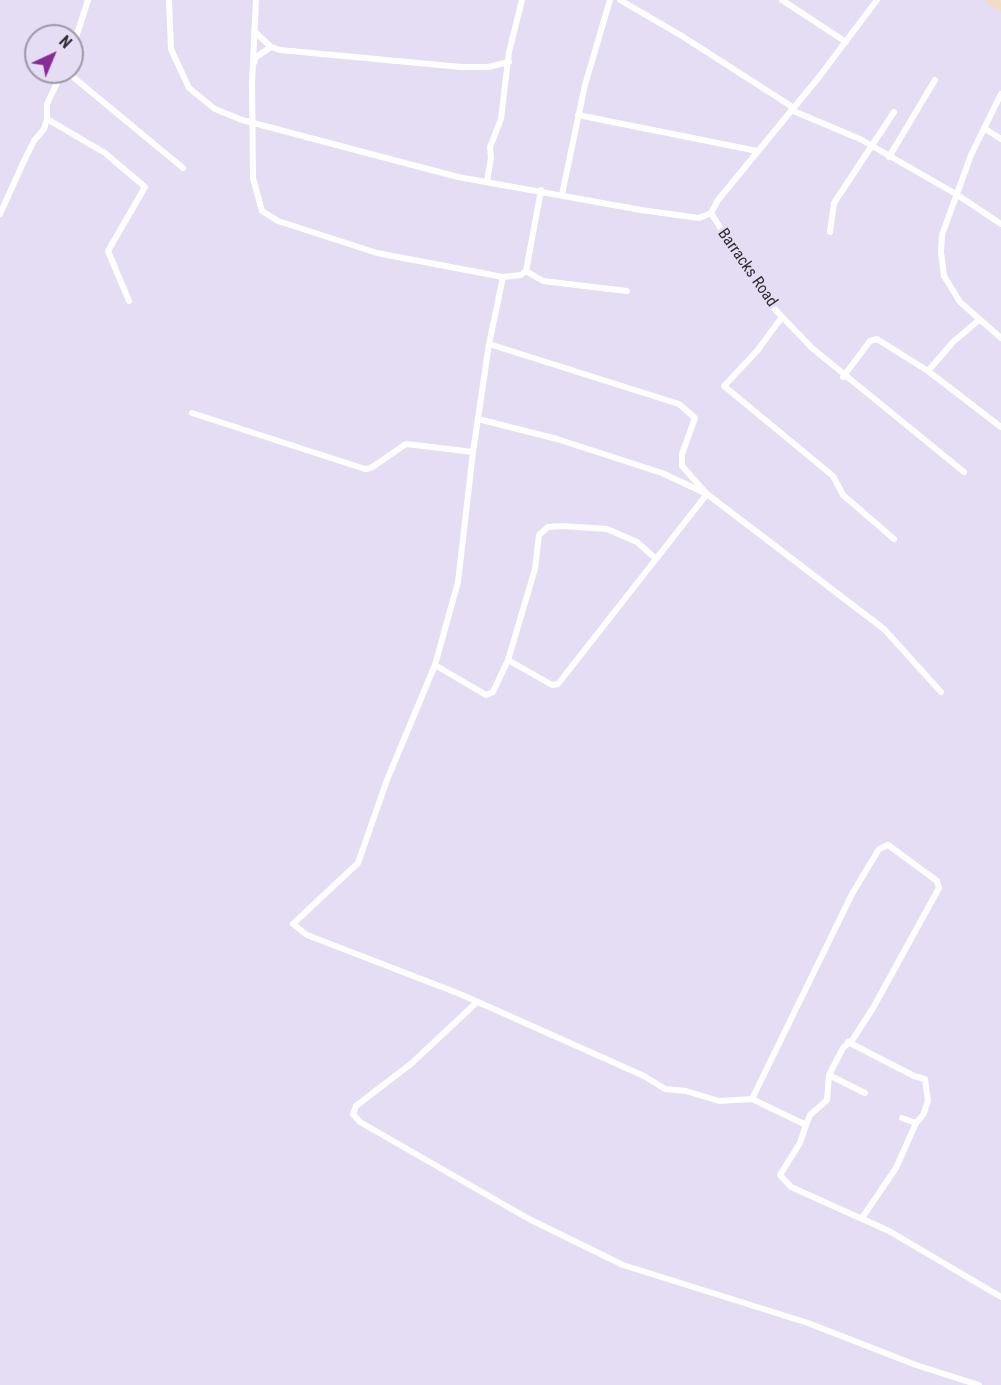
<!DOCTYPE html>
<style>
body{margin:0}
#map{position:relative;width:1001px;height:1385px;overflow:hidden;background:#e5ddf3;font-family:"Roboto Condensed",sans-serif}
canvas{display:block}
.north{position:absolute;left:24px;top:24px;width:60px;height:60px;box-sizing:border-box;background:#e5ddf3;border:2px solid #9d97a7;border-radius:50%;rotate:44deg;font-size:16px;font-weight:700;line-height:24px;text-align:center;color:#302d35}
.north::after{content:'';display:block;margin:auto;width:21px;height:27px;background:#892b96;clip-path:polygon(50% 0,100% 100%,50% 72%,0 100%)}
</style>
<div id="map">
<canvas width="1001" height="1385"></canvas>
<div class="north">N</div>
</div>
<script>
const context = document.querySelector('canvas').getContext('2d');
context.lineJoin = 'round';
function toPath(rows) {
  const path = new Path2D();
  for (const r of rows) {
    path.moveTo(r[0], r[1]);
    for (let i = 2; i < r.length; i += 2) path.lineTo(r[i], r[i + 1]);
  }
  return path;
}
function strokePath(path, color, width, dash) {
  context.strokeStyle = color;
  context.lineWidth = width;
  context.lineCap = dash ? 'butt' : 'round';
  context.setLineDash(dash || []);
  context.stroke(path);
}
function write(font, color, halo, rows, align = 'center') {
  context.font = font + ' "Roboto Condensed",sans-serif';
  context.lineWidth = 6;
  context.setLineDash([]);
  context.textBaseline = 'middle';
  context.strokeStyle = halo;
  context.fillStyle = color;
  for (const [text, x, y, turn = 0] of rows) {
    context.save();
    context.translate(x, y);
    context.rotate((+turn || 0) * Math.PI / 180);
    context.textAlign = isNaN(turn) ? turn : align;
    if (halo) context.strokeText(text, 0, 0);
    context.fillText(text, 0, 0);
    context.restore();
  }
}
strokePath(toPath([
 [169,0,171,49,189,88,215,109,242,120,458,177,641,210,699,218,711,213],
 [256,0,252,83,253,178,262,211,278,221,377,253,503,277],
 [620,0,682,36,794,108],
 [782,0,846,42],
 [877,0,819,77,718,200,711,213,765,299,812,348,964,472],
 [254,31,271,47,280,50,461,67,488,67,509,62],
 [72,50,88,0],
 [254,63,256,57,271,47],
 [62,72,47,104,47,119,105,153,145,187,108,251,129,301],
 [67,72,183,168],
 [1001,94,971,155,942,235,941,252,944,276,960,302,1001,338],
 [791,110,860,139,956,194,1001,224],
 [578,115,757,151],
 [984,128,1001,139],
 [889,157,935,80],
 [487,181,491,158,490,147,501,119,509,52,522,0],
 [541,190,526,271,521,275,503,277,489,344,473,452,458,582,435,665,387,780,358,863,293,924,307,935,460,994,644,1076,665,1089,686,1091,719,1101,752,1099,806,1125,810,1115,827,1100,829,1075,843,1048,853,1039,873,1008,939,888,937,881,888,845,879,849,852,894,752,1099],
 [562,194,585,85,610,0],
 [0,214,24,161,34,141,44,129,47,119],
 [830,232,834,203,894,112],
 [526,271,543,281,627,291],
 [782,317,757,351,724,386,833,476,843,495,894,539],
 [489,344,679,404,695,418,682,454,682,466,707,494,558,684,552,685,508,660],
 [928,371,953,342,979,320],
 [843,377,870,341,877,339,928,371,1001,427],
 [192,413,365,469,371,468,406,444,473,452],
 [478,419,557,439,662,473,707,494,884,629,941,692],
 [435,665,486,695,493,692,508,660,535,569,539,535,548,527,562,526,607,529,637,542,655,558],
 [477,1002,412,1063,356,1106,353,1114,360,1122,529,1219,623,1265,808,1323,916,1365,979,1385],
 [848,1042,914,1076,925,1079,928,1101,923,1115,916,1123,902,1118],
 [829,1075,865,1093],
 [806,1125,800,1143,780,1175,791,1187,889,1231,1001,1297],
 [862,1218,896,1168,916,1123]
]), '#fff', 6);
strokePath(toPath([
 [990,0,1001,7]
]), '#f5dbbf', 8);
write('16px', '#302d35', '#e5ddf3', [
 ["Barracks Road",747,268,55]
]);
</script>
